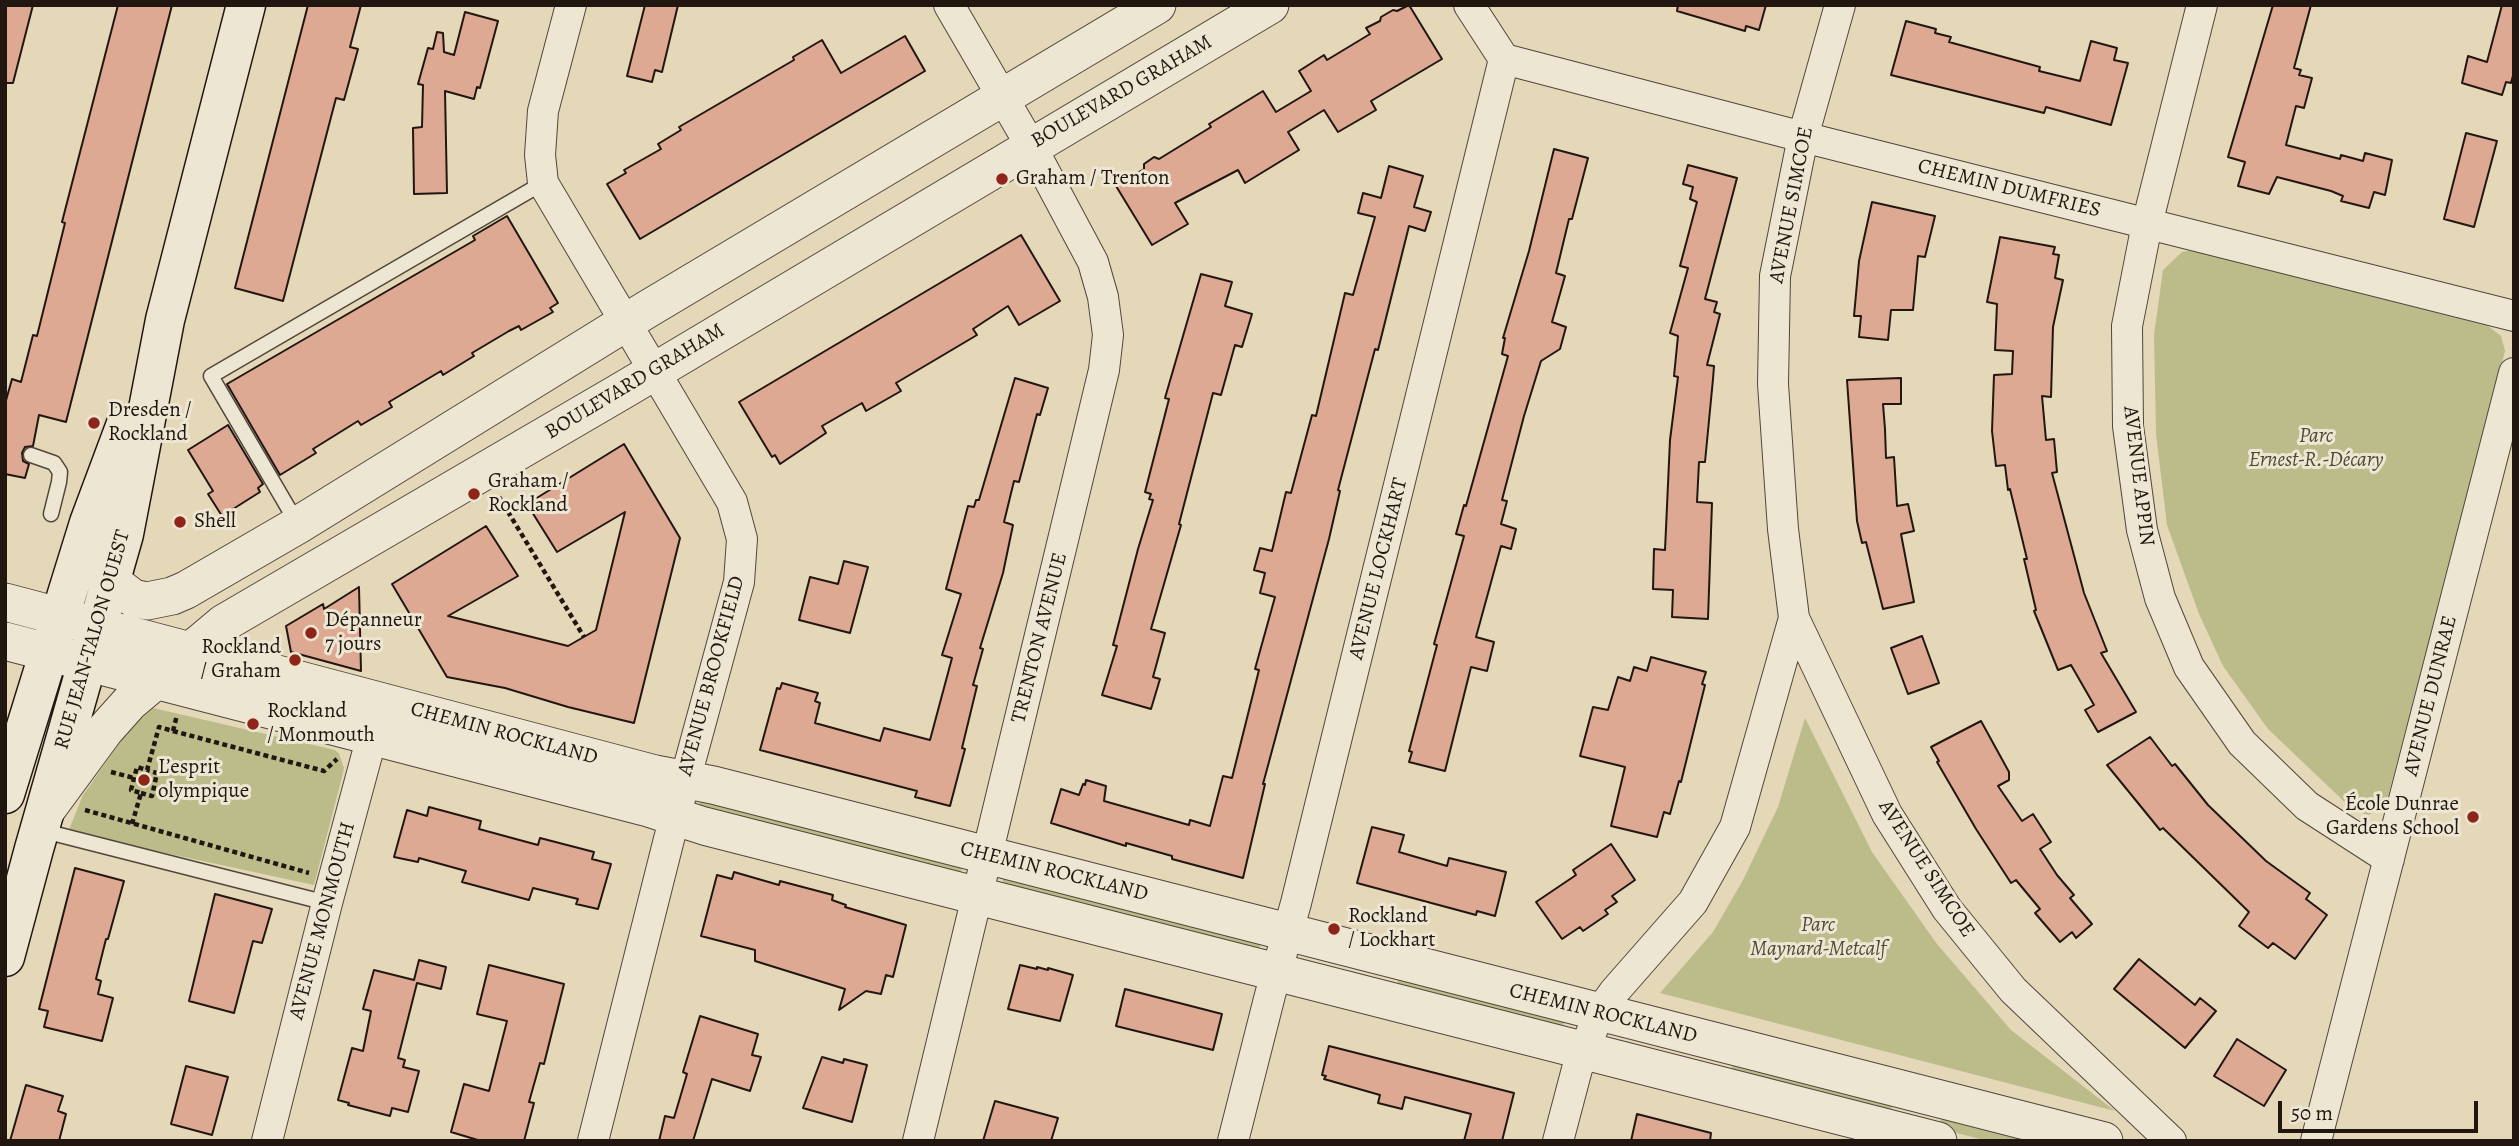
<!DOCTYPE html>
<meta charset="utf-8">
<style>
body{margin:0}
#map{position:relative;width:2519px;height:1146px;overflow:hidden;background:#e4d8b9;font-family:Alegreya,serif}
canvas{display:block}
.frame{position:absolute;inset:0;border:7px solid #221611;pointer-events:none}
.scale{position:absolute;left:2278px;top:1101px;width:200px;height:32px;box-sizing:border-box;border:4px solid #221611;border-top:0;padding-left:9px;font-size:21px;line-height:24px;white-space:nowrap;color:#221611;-webkit-text-stroke:5px #ede6d2;paint-order:stroke}
</style>
<div id="map">
<canvas width="2519" height="1146"></canvas>
<div class="frame"></div>
<div class="scale">50 m</div>
</div>
<script>
const context = document.querySelector('canvas').getContext('2d');
context.lineJoin = 'round';
function fill(path, color) {
  context.fillStyle = color;
  context.fill(path, 'evenodd');
}
function toPath(rows) {
  const path = new Path2D();
  for (const r of rows) {
    path.moveTo(r[0], r[1]);
    for (let i = 2; i < r.length; i += 2) path.lineTo(r[i], r[i + 1]);
  }
  return path;
}
function strokePath(path, color, width, dash) {
  context.strokeStyle = color;
  context.lineWidth = width;
  context.lineCap = dash ? 'butt' : 'round';
  context.setLineDash(dash || []);
  context.stroke(path);
}
function write(font, color, halo, rows, align = 'center') {
  context.font = font + ' Alegreya,serif';
  context.lineWidth = 6;
  context.setLineDash([]);
  context.textBaseline = 'middle';
  context.strokeStyle = halo;
  context.fillStyle = color;
  for (const [text, x, y, turn = 0] of rows) {
    context.save();
    context.translate(x, y);
    context.rotate((+turn || 0) * Math.PI / 180);
    context.textAlign = isNaN(turn) ? turn : align;
    if (halo) context.strokeText(text, 0, 0);
    context.fillText(text, 0, 0);
    context.restore();
  }
}
fill(toPath([
 [2195,250,2488,326,2501,336,2505,351,2387,800,2379,810,2368,815,2353,810,2268,729,2223,666,2199,614,2167,525,2156,434,2154,335,2163,270,2182,252],
 [153,708,335,750,339,754,344,768,342,777,314,885,68,832,83,795,131,727],
 [1805,718,1872,852,1937,944,2011,1030,2115,1111,1660,993,1713,932,1743,880,1778,807],
 [703,798,962,866,961,871,960,874,700,809,700,801],
 [1006,876,1260,943,1260,947,1259,950,1003,887,1003,879],
 [1400,973,1564,1019,1564,1023,1562,1027,1396,989],
 [1734,1059,1892,1102,1892,1107,1890,1111,1730,1074],
 [1942,1116,2054,1141,1988,1141,1945,1130,1940,1123]
]), '#bcbc8a');
const building = toPath([
 [5,5,33,5,13,83,5,83,5,5],
 [118,5,172,5,66,422,39,415,33,446,25,447,22,453,23,461,29,464,25,478,5,474,5,404,12,379,21,382,33,335,37,336,65,223,62,222,118,5],
 [308,5,361,5,350,47,358,49,344,100,336,98,283,301,235,288,308,5],
 [645,5,678,5,662,72,655,70,652,82,627,76,645,5],
 [1409,5,1442,59,1371,101,1376,110,1338,132,1324,110,1288,132,1299,150,1245,183,1238,170,1175,203,1188,224,1152,245,1116,186,1144,169,1144,164,1154,157,1159,159,1211,127,1209,124,1263,91,1276,112,1311,91,1299,71,1324,55,1327,60,1370,34,1366,28,1380,21,1381,17,1393,10,1397,11,1409,5],
 [1678,5,1766,5,1759,30,1746,26,1745,31,1677,11,1678,5],
 [2273,5,2311,5,2294,68,2301,70,2299,75,2312,78,2304,108,2296,106,2286,145,2340,159,2341,155,2363,161,2365,153,2392,160,2385,195,2374,192,2369,208,2341,201,2343,196,2331,191,2277,177,2269,194,2238,186,2245,162,2228,157,2273,5],
 [2502,5,2514,5,2514,72,2511,83,2506,82,2502,95,2462,83,2468,56,2487,62,2502,5],
 [465,12,498,21,480,88,477,87,474,99,445,91,447,193,414,194,413,128,422,127,423,85,418,84,428,48,433,49,437,32,443,33,444,52,454,55,465,12],
 [1906,21,1936,29,1935,33,1951,37,1949,42,2040,67,2039,71,2080,81,2091,41,2117,48,2114,60,2128,63,2111,125,2046,107,2044,113,1891,75,1906,21],
 [905,36,925,71,640,239,607,184,626,173,624,170,661,149,658,144,681,130,679,127,794,60,793,57,822,40,841,73,905,36],
 [2466,133,2497,141,2474,227,2444,219,2466,133],
 [1554,149,1588,158,1572,219,1569,219,1556,273,1565,276,1552,322,1566,327,1560,349,1541,361,1524,416,1502,500,1507,501,1501,524,1516,529,1511,549,1501,546,1476,637,1494,642,1487,671,1471,667,1445,771,1409,762,1412,752,1409,751,1437,645,1434,644,1464,536,1456,534,1464,505,1466,506,1508,356,1502,354,1505,338,1503,338,1529,251,1554,149],
 [1688,165,1737,178,1705,299,1717,302,1714,312,1720,314,1707,365,1714,366,1713,379,1705,462,1699,462,1697,502,1712,503,1708,619,1672,617,1673,590,1653,589,1654,549,1665,550,1670,440,1678,377,1674,376,1678,336,1670,333,1688,268,1680,266,1697,202,1690,199,1693,187,1683,184,1688,165],
 [1389,166,1423,176,1414,207,1431,212,1425,231,1409,226,1378,350,1375,349,1338,490,1340,491,1329,539,1263,784,1265,784,1243,878,1172,859,1172,856,1126,843,1126,846,1051,823,1061,789,1079,795,1083,784,1085,785,1086,780,1106,786,1104,801,1189,825,1190,820,1210,826,1223,776,1232,778,1259,670,1255,669,1275,597,1260,593,1265,573,1254,570,1260,548,1272,551,1286,492,1291,493,1312,415,1316,416,1345,293,1353,295,1375,217,1358,213,1363,193,1381,198,1389,166],
 [1872,202,1935,216,1925,257,1918,256,1913,310,1891,310,1888,340,1859,337,1861,316,1854,316,1859,261,1872,202],
 [507,216,558,303,550,308,553,312,521,330,519,326,509,331,472,353,474,356,443,375,441,371,389,402,392,407,361,425,358,421,313,449,316,453,280,475,227,384,475,240,473,236,507,216],
 [1021,235,1060,301,1019,325,1008,306,973,329,977,335,896,383,901,391,866,411,862,403,822,426,826,433,780,464,775,455,772,457,739,402,1021,235],
 [2000,237,2055,247,2053,254,2059,255,2055,278,2063,280,2053,327,2051,397,2042,396,2046,440,2054,439,2057,472,2052,473,2084,593,2107,651,2101,653,2136,712,2098,732,2085,710,2094,705,2071,665,2058,670,2034,611,2036,610,2024,559,2027,559,2010,489,2008,490,2005,465,1996,466,1992,431,1994,375,2012,374,2013,351,1995,350,1997,304,1987,302,2000,237],
 [1201,274,1232,282,1225,306,1252,314,1242,347,1235,345,1221,395,1213,393,1179,524,1181,525,1151,629,1165,633,1153,677,1160,679,1151,709,1102,695,1117,646,1113,645,1138,549,1153,500,1149,499,1151,494,1145,492,1169,399,1165,398,1201,274],
 [1015,378,1048,388,1040,415,1037,414,1019,482,1014,481,1004,522,1013,525,1003,573,980,648,983,649,973,685,977,686,962,748,965,749,950,806,915,797,917,791,760,750,777,688,780,689,782,683,818,693,815,701,820,703,815,723,880,741,884,728,930,740,952,658,942,655,961,594,946,589,968,506,974,507,976,500,979,500,1015,378],
 [1901,378,1901,404,1883,404,1885,429,1886,458,1894,457,1897,506,1908,504,1914,531,1901,534,1914,602,1883,609,1866,542,1862,543,1857,521,1847,380,1901,378],
 [228,425,263,484,258,488,260,492,222,516,208,494,213,491,188,450,228,425],
 [624,444,680,538,634,723,568,707,505,688,447,677,392,584,486,526,518,576,448,616,568,646,596,630,625,512,557,552,527,504,624,444],
 [844,561,868,567,850,633,799,620,810,577,838,584,844,561],
 [359,587,361,671,291,652,286,626,323,604,324,609,359,587],
 [1922,636,1939,683,1908,694,1891,648,1922,636],
 [1651,657,1706,672,1702,684,1705,685,1681,782,1679,781,1670,814,1664,812,1657,837,1611,826,1625,767,1580,756,1593,707,1608,710,1618,677,1630,681,1634,667,1647,671,1651,657],
 [1981,721,2009,772,2009,780,1998,786,2022,821,2033,814,2051,842,2040,849,2057,875,2074,895,2070,898,2092,924,2076,938,2072,932,2060,942,2035,913,2040,909,2016,880,2011,883,1976,829,1937,762,1939,761,1931,747,1981,721],
 [2150,737,2172,766,2175,764,2208,805,2266,861,2310,893,2306,899,2327,915,2295,959,2273,943,2268,948,2239,926,2249,912,2163,828,2160,830,2107,765,2150,737],
 [429,807,481,821,479,829,512,838,538,845,540,838,594,852,592,859,611,864,598,909,576,904,578,899,533,888,529,900,462,882,466,871,419,858,418,862,394,857,407,810,427,816,429,807],
 [1372,827,1404,835,1399,852,1447,866,1449,858,1506,872,1495,916,1477,911,1476,915,1357,883,1372,827],
 [1611,844,1635,880,1612,896,1617,902,1605,910,1608,914,1583,931,1580,927,1562,939,1536,902,1576,875,1573,870,1611,844],
 [75,868,124,881,108,939,106,939,96,979,101,981,98,994,113,998,102,1041,44,1027,48,1011,39,1009,75,868],
 [734,872,779,885,780,881,833,895,832,900,846,905,845,907,906,925,893,977,886,975,881,994,866,991,839,1010,845,989,755,961,755,950,701,936,717,875,732,879,734,872],
 [215,894,272,909,262,943,253,941,234,1013,189,1001,215,894],
 [2139,959,2195,1005,2200,998,2216,1011,2185,1048,2114,989,2139,959],
 [419,960,446,967,441,989,417,983,398,1058,405,1060,403,1067,419,1071,408,1112,392,1108,390,1116,348,1105,349,1103,338,1100,352,1048,363,1051,371,1011,363,1009,374,970,414,980,419,960],
 [489,965,564,984,544,1064,540,1063,529,1102,534,1103,524,1141,481,1141,451,1132,464,1084,489,1091,507,1021,477,1014,489,965],
 [1020,965,1037,969,1037,967,1048,970,1048,968,1073,975,1060,1021,1008,1009,1020,965],
 [1125,989,1222,1014,1213,1050,1116,1026,1125,989],
 [700,1016,758,1034,752,1055,761,1057,750,1091,712,1079,693,1141,659,1141,665,1116,674,1118,687,1074,683,1072,700,1016],
 [2237,1039,2286,1070,2264,1106,2214,1076,2237,1039],
 [1329,1046,1514,1093,1502,1141,1464,1141,1471,1114,1405,1097,1402,1109,1378,1103,1380,1095,1324,1079,1326,1076,1322,1075,1329,1046],
 [822,1057,843,1063,844,1059,867,1065,852,1122,803,1108,822,1057],
 [186,1066,228,1077,212,1135,171,1124,186,1066],
 [26,1085,63,1096,58,1111,66,1114,59,1141,10,1141,26,1085],
 [995,1101,1058,1118,1051,1141,983,1141,995,1101],
 [1637,1114,1711,1133,1710,1141,1631,1141,1637,1114]
]);
fill(building, '#dea993');
strokePath(building, '#221611', 2);
const service = toPath([
 [31,455,54,463,60,472,59,482,51,514],
 [297,523,211,376,543,183],
 [40,830,327,903]
]);
const minor = toPath([
 [571,5,543,111,540,155,543,183,732,502,742,539,739,582,669,839,593,1141],
 [1840,5,1803,137,1775,276,1773,384,1783,529,1794,618,1887,814,1947,909,2013,990,2171,1141],
 [2202,5,2147,224,2127,326,2128,426,2142,530,2160,598,2189,667,2242,743,2307,806,2389,859],
 [1504,59,1803,137,2514,316],
 [267,1141,327,903,378,714],
 [918,1141,1104,370,1108,335,1103,297,1093,262,1031,146,949,5],
 [1233,1141,1270,995,1296,903,1504,59,1469,5],
 [1558,1141,1577,1069,1599,1013,1614,992,1693,902,1735,827,1794,618],
 [2316,1141,2514,373]
]);
const tertiary = toPath([
 [112,582,133,598,147,601,172,596,186,590,298,525,646,310,1157,5],
 [5,602,655,774,713,785,2104,1141],
 [5,641,645,807,704,826,1938,1141],
 [47,809,105,730,130,702,224,623,625,389,1270,5]
]);
const secondary = toPath([
 [5,794,89,523,126,424],
 [5,957,34,849,124,534,165,320,246,5]
]);
strokePath(service, '#52463b', 17);
strokePath(minor, '#52463b', 32);
strokePath(tertiary, '#52463b', 39);
strokePath(secondary, '#221611', 41);
strokePath(toPath([
 [499,497,584,637],
 [173,731,324,771,337,759],
 [111,772,134,778],
 [141,793,152,796,157,773,147,770],
 [85,810,309,873],
 [132,824,141,793,131,790,137,767,147,770,159,727,173,731,177,715]
]), '#221611', 4.5, [5, 3.5]);
strokePath(service, '#ede6d2', 14);
strokePath(minor, '#ede6d2', 30);
strokePath(tertiary, '#ede6d2', 37);
strokePath(secondary, '#ede6d2', 38);
for (const [x, y, r, color] of [
 [1002,179,7,"#8f2418"],
 [94,423,7,"#8f2418"],
 [474,494,7,"#8f2418"],
 [180,522,7,"#8f2418"],
 [311,633,7,"#8f2418"],
 [295,660,7,"#8f2418"],
 [253,724,7,"#8f2418"],
 [144,780,7,"#8f2418"],
 [2473,817,7,"#8f2418"],
 [1334,929,7,"#8f2418"]
]) {
  const dot = new Path2D();
  dot.arc(x, y, r, 0, 2 * Math.PI);
  context.fillStyle = color;
  context.fill(dot);
  strokePath(dot, '#ede6d2', 2.5);
}
write('21px', '#221611', '#ede6d2', [
 ["BOULEVARD GRAHAM",1122,92,-30],
 ["CHEMIN DUMFRIES",2009,189,14],
 ["AVENUE SIMCOE",1792,205,-79],
 ["BOULEVARD GRAHAM",635,382,-31],
 ["AVENUE APPIN",2138,476,83],
 ["AVENUE LOCKHART",1379,569,-76],
 ["TRENTON AVENUE",1040,638,-76],
 ["RUE JEAN-TALON OUEST",93,640,-74],
 ["AVENUE BROOKFIELD",712,676,-75],
 ["AVENUE DUNRAE",2431,696,-76],
 ["CHEMIN ROCKLAND",504,734,15],
 ["AVENUE SIMCOE",1926,869,57],
 ["CHEMIN ROCKLAND",1054,872,14],
 ["AVENUE MONMOUTH",323,921,-75],
 ["CHEMIN ROCKLAND",1603,1014,14]
]);
write('21px', '#221611', '#ede6d2', [
 ["Graham / Trenton",1016,179],
 ["Dresden /",108,411],
 ["Rockland",108,435],
 ["Graham /",488,482],
 ["Rockland",488,506],
 ["Shell",194,522],
 ["Dépanneur",325,621],
 ["7 jours",325,645],
 ["Rockland",281,648,"right"],
 ["/ Graham",281,672,"right"],
 ["Rockland",267,712],
 ["/ Monmouth",267,736],
 ["L’esprit",158,768],
 ["olympique",158,792],
 ["École Dunrae",2459,805,"right"],
 ["Gardens School",2459,829,"right"],
 ["Rockland",1348,917],
 ["/ Lockhart",1348,941]
], 'left');
write('italic 21px', '#504835', '#ede6d2', [
 ["Parc",2316,437],
 ["Ernest-R.-Décary",2316,461],
 ["Parc",1818,926],
 ["Maynard-Metcalf",1818,950]
]);
</script>
